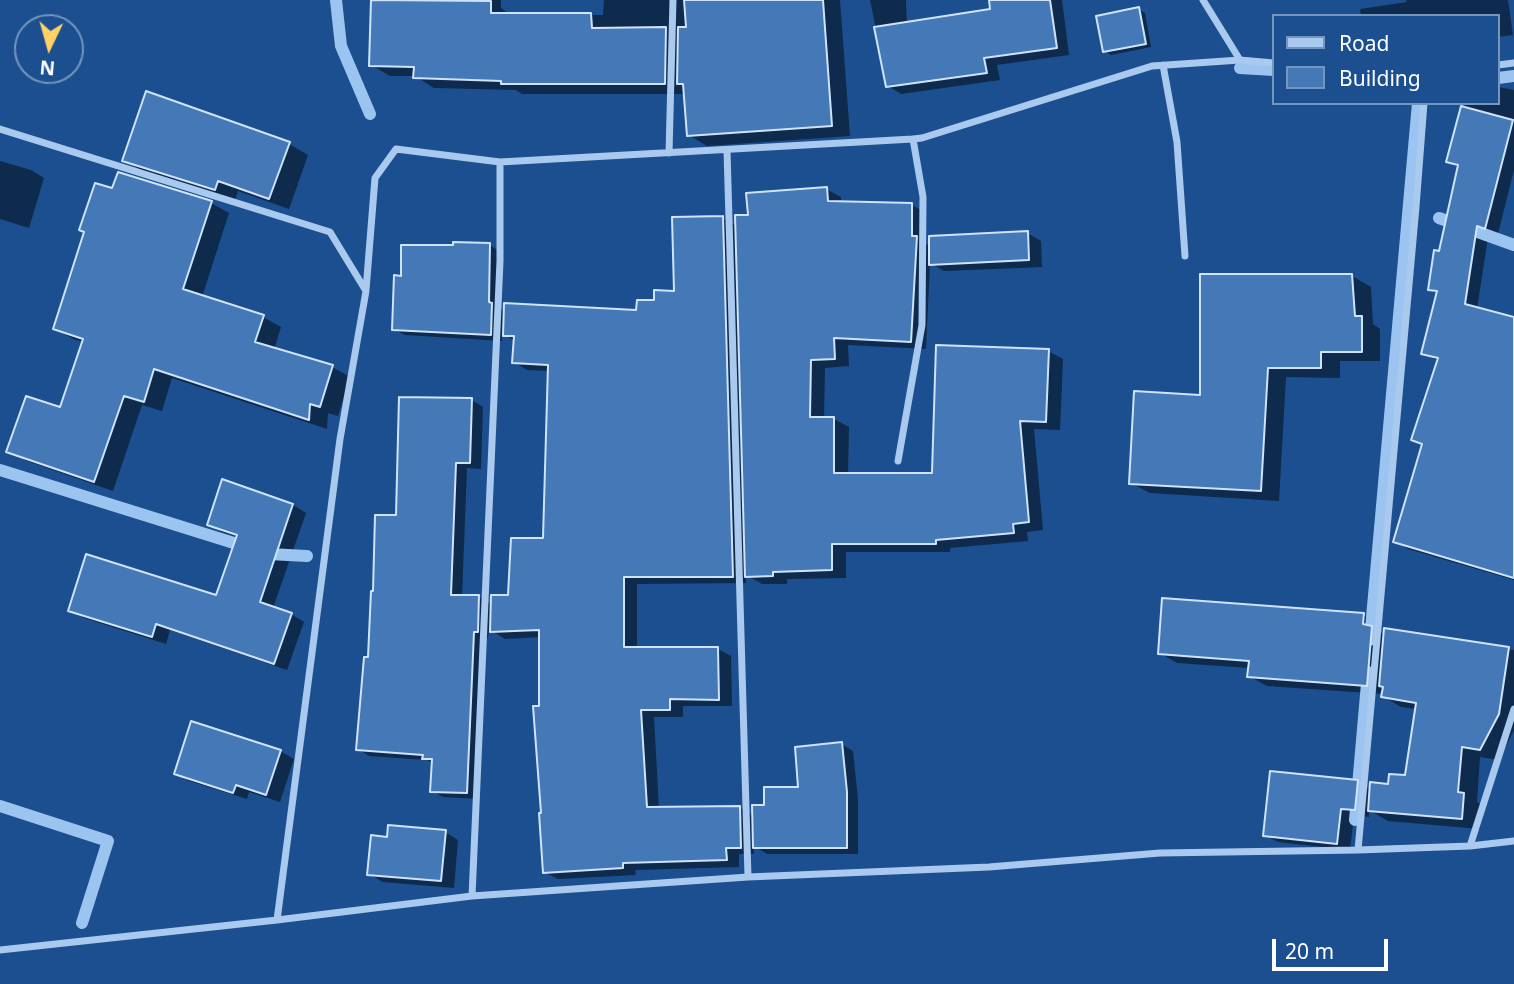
<!DOCTYPE html>
<style>
body{margin:0}
#map{position:relative;width:1514px;height:984px;overflow:hidden;background:#1b4f8f;font-family:"Noto Sans",sans-serif}
canvas{display:block}
.legend{position:absolute;left:1272px;top:14px;width:228px;height:91px;box-sizing:border-box;background:#1b4f8f;border:2px solid #7695bc;margin:0;padding:9px 12px;list-style:none;font-size:21px;color:#fff}
.legend li{display:flex;align-items:center;gap:14px;height:35px}
.legend b{width:35px;border:2px solid #7695bc}
.north{position:absolute;left:14px;top:14px;width:70px;height:70px;box-sizing:border-box;background:#1b4f8f;border:2px solid #7695bc;border-radius:50%;rotate:185deg;font-size:19px;font-weight:700;line-height:28px;text-align:center;color:#fff}
.north::after{content:'';display:block;margin:auto;width:24px;height:32px;background:#ffd166;clip-path:polygon(50% 0,100% 100%,50% 72%,0 100%)}
.scale{position:absolute;left:1272px;top:939px;width:116px;height:32px;box-sizing:border-box;border:4px solid #fff;border-top:0;padding-left:9px;font-size:21px;line-height:24px;white-space:nowrap;color:#fff;-webkit-text-stroke:5px #1b4f8f;paint-order:stroke}
</style>
<div id="map">
<canvas width="1514" height="984"></canvas>
<ul class="legend">
<li><b style="height:9px;background:#a9c9ee"></b>Road</li>
<li><b style="height:19px;background:#4478b7"></b>Building</li>
</ul>
<div class="north">N</div>
<div class="scale">20 m</div>
</div>
<script>
const context = document.querySelector('canvas').getContext('2d');
context.lineJoin = 'round';
function fill(path, color) {
  context.fillStyle = color;
  context.fill(path, 'evenodd');
}
function toPath(rows) {
  const path = new Path2D();
  for (const r of rows) {
    path.moveTo(r[0], r[1]);
    for (let i = 2; i < r.length; i += 2) path.lineTo(r[i], r[i + 1]);
  }
  return path;
}
function strokePath(path, color, width, dash) {
  context.strokeStyle = color;
  context.lineWidth = width;
  context.lineCap = dash ? 'butt' : 'round';
  context.setLineDash(dash || []);
  context.stroke(path);
}
fill(toPath([
 [373,0,501,0,501,8,509,14,603,15,604,0,840,0,850,136,707,146,689,135,686,94,522,94,516,90,434,88,415,76,390,76,371,65],
 [870,0,906,0,907,24,992,10,990,0,1062,0,1069,55,997,65,1000,80,901,94,888,86],
 [1406,0,1508,0,1513,35,1498,37,1498,16,1361,16,1360,9,1407,2],
 [1138,9,1145,13,1151,47,1111,55,1105,51],
 [1498,87,1514,90,1514,170,1498,234,1489,231,1477,309,1514,319,1514,580,1408,549,1395,541,1424,446,1413,439,1439,361,1423,353,1438,293,1430,289,1440,253,1459,168,1448,161,1464,103,1498,103],
 [289,144,308,155,289,209,238,191,235,200,143,171,124,160],
 [0,161,31,170,44,178,29,228,0,219],
 [826,189,841,197,841,203,912,205,926,213,926,244,931,246,1027,233,1041,241,1042,267,944,271,930,263,926,349,848,345,849,366,825,368,824,419,834,419,849,427,848,475,934,475,1048,351,1063,359,1060,430,1034,429,1043,530,1027,532,1028,541,950,548,950,552,846,552,846,578,787,579,787,584,762,584,746,575,746,583,637,584,637,649,718,649,731,656,732,706,683,706,683,717,654,717,659,809,739,807,754,816,766,807,800,789,841,744,853,751,858,799,858,854,767,854,754,846,754,854,739,854,739,867,635,870,636,875,558,879,544,872,541,707,541,637,505,639,489,629,488,638,485,638,478,799,443,797,432,791,434,763,427,760,369,756,358,749,370,659,397,517,472,400,483,407,481,469,467,468,462,597,479,597,493,605,510,597,545,540,549,371,527,370,514,362,515,341,502,333,502,341,405,335,393,329,403,277,489,245,501,252,501,309,506,312,638,312,676,293,722,218,737,226,750,217],
 [113,191,211,203,229,213,202,297,263,317,281,327,274,350,332,367,350,377,338,416,328,413,327,429,172,378,162,411,142,405,113,491,27,461,9,451,61,410,84,342,73,339,55,328],
 [1352,276,1371,287,1373,324,1380,329,1380,361,1340,361,1340,378,1286,377,1279,501,1150,493,1131,483,1202,397],
 [223,482,293,505,306,513,273,608,291,614,304,622,287,670,170,630,166,644,84,618,70,610,217,598,238,537,222,532,209,524],
 [1363,615,1381,625,1380,632,1385,635,1386,630,1514,650,1514,730,1499,760,1480,757,1477,802,1482,805,1480,829,1388,821,1369,810,1369,817,1354,815,1350,850,1278,842,1265,835,1358,782,1371,790,1390,786,1406,777,1417,709,1401,707,1383,696,1383,694,1267,686,1249,676,1250,668,1177,663,1160,653],
 [280,751,294,759,280,802,249,792,247,799,189,781,176,773],
 [445,832,458,840,454,888,383,882,369,874,389,839]
]), '#0007');
strokePath(toPath([
 [336,0,341,46,370,114],
 [1240,68,1274,70],
 [1498,78,1514,76],
 [1439,218,1514,245],
 [0,470,269,554,307,556],
 [1370,640,1418,103],
 [0,806,108,841,82,923],
 [1355,820,1368,672]
]), '#9cc4f0', 12);
const building = toPath([
 [371,0,491,1,491,13,591,13,592,28,666,27,665,84,501,84,501,81,413,78,414,67,369,66,371,0],
 [684,0,823,0,832,126,687,136,683,84,677,84,678,27,686,27,684,0],
 [989,0,1050,0,1057,48,984,58,987,73,886,87,874,27,990,9,989,0],
 [1139,7,1146,44,1103,52,1096,16,1139,7],
 [146,91,290,142,269,199,218,181,215,190,122,161,146,91],
 [1461,106,1513,120,1485,229,1477,226,1465,304,1514,317,1514,578,1393,542,1422,444,1411,440,1438,358,1421,354,1437,291,1428,290,1434,250,1439,251,1458,165,1446,162,1461,106],
 [118,172,212,201,183,289,264,315,255,342,333,365,320,407,310,404,309,420,154,369,144,402,124,396,94,482,6,452,26,396,60,407,83,339,53,329,84,232,79,230,95,183,112,188,118,172],
 [827,187,828,201,912,203,912,236,917,236,911,342,834,338,835,359,811,360,810,417,834,417,834,473,932,473,936,345,1049,349,1046,422,1020,421,1029,522,1013,524,1014,533,936,540,936,544,832,544,832,570,773,572,773,576,745,577,735,215,748,215,746,193,827,187],
 [723,216,733,577,624,577,624,647,718,647,719,700,670,699,670,710,641,710,647,807,740,806,741,848,726,848,727,860,623,863,623,868,543,873,539,813,541,813,533,706,539,706,539,630,490,632,491,595,508,595,511,538,543,538,548,365,512,363,514,336,503,336,504,303,636,310,637,300,654,300,654,290,674,291,672,217,723,216],
 [1028,231,1029,260,929,265,929,236,1028,231],
 [453,242,490,243,489,302,492,303,491,335,392,330,394,275,401,276,401,245,453,245,453,242],
 [1200,274,1352,274,1355,316,1362,316,1362,352,1321,352,1321,368,1268,368,1261,491,1129,484,1134,391,1200,395,1200,274],
 [399,397,472,398,470,463,456,463,451,595,479,595,478,632,474,632,467,793,430,792,432,759,422,759,423,755,356,750,364,657,368,657,371,591,373,591,375,515,396,515,399,397],
 [222,479,293,504,260,602,292,613,274,664,156,624,152,637,68,611,86,554,216,595,237,535,207,525,222,479],
 [1162,598,1364,613,1363,624,1372,626,1367,686,1247,677,1249,661,1158,654,1162,598],
 [1384,628,1509,647,1499,714,1480,750,1462,747,1458,792,1464,793,1462,819,1368,811,1370,782,1388,784,1389,774,1405,775,1416,703,1381,697,1383,687,1379,686,1384,628],
 [191,721,281,750,266,795,236,785,233,793,174,774,191,721],
 [842,742,847,792,847,848,753,848,752,805,764,805,764,787,798,787,795,747,842,742],
 [1270,771,1358,780,1355,810,1341,809,1337,844,1263,836,1270,771],
 [388,825,446,830,441,881,367,875,371,835,387,837,388,825]
]);
fill(building, '#4478b7');
strokePath(building, '#cfe3fa', 2);
strokePath(toPath([
 [1203,0,1240,60],
 [1163,65,1177,142,1185,256],
 [1498,65,1514,63],
 [0,129,330,232,366,291,340,439,277,920],
 [727,150,748,877],
 [669,153,673,0],
 [366,290,375,178,396,149,500,162,913,139,922,138,1152,66,1240,60,1274,63],
 [898,461,922,325,923,197,913,139],
 [1470,846,1514,709],
 [1358,850,1416,207,1424,103],
 [472,896,500,261,500,162],
 [0,950,277,920,472,896,748,877,989,867,1160,853,1358,850,1470,846,1514,841]
]), '#a9c9ee', 7);
</script>
